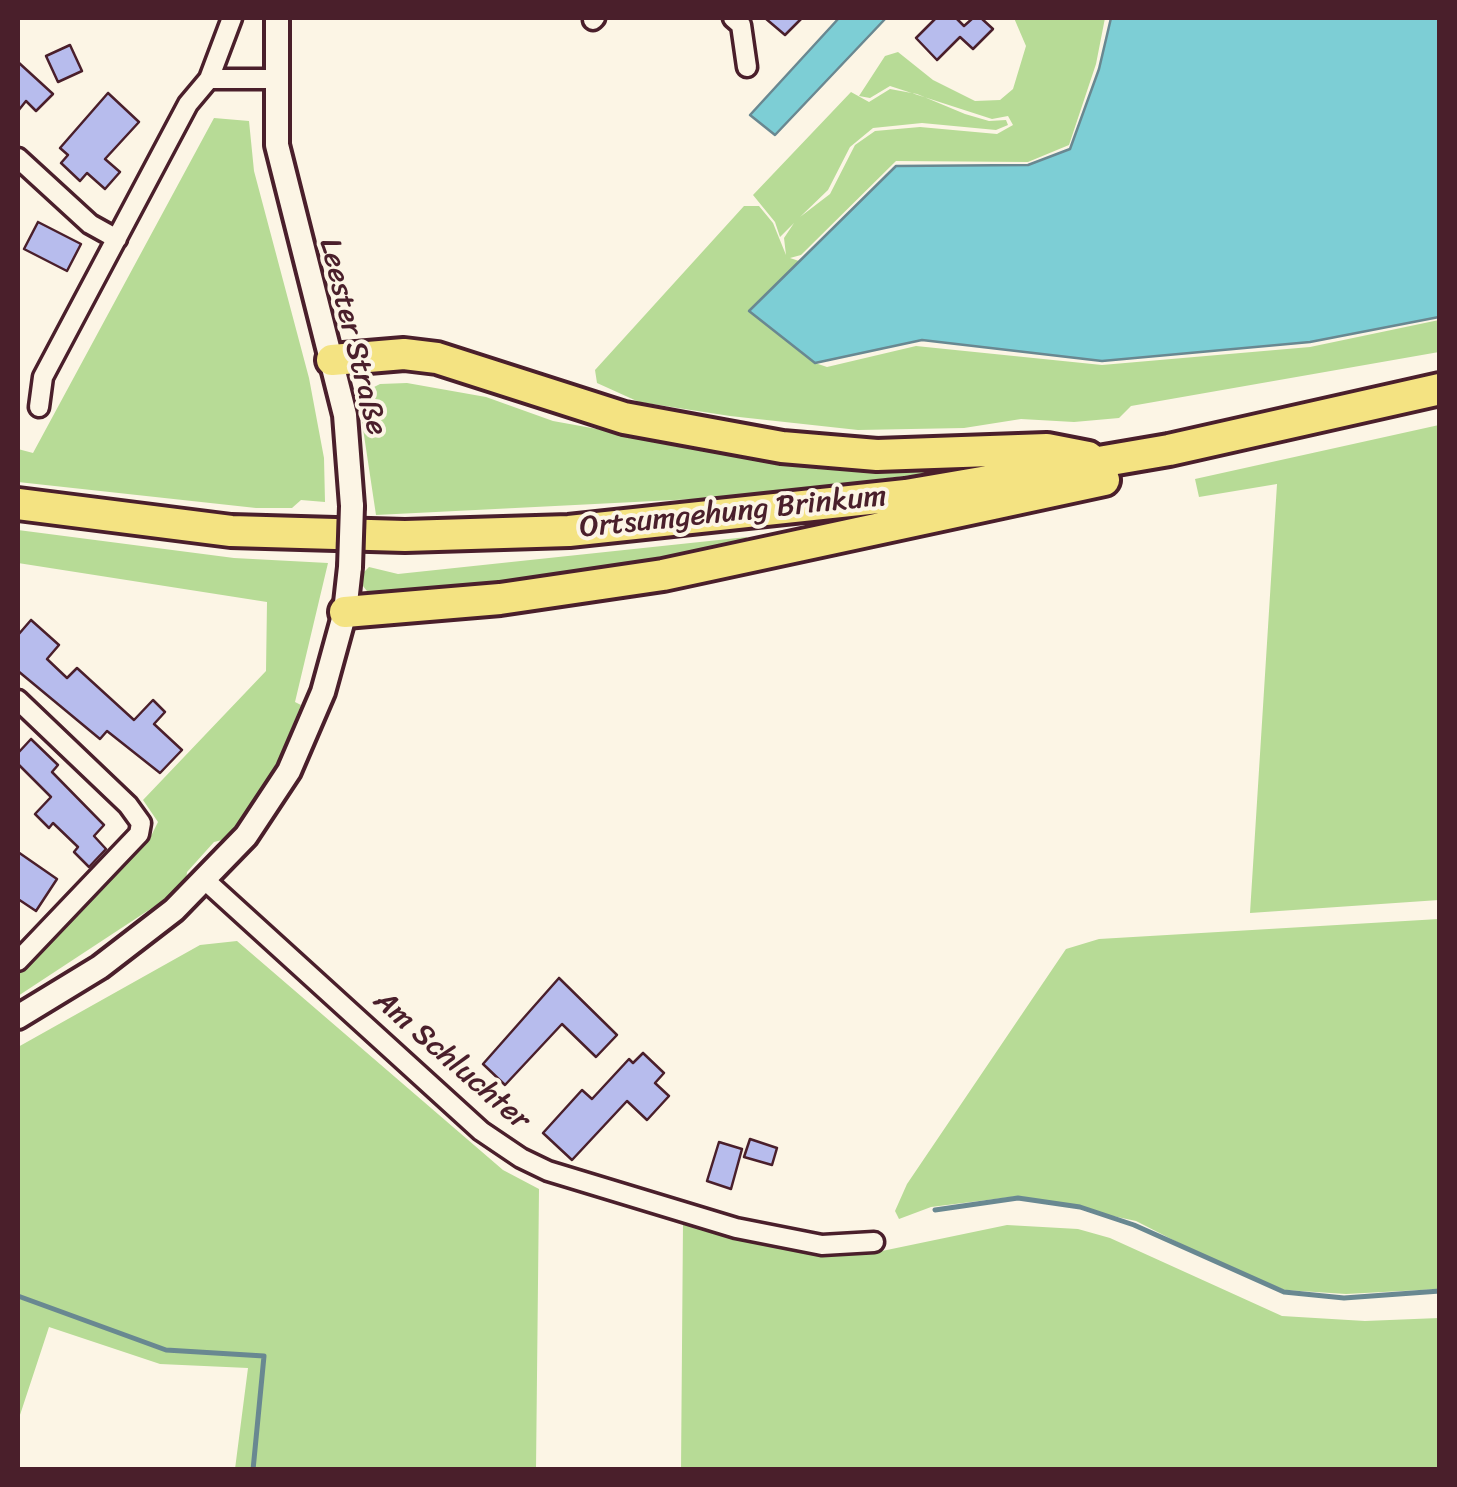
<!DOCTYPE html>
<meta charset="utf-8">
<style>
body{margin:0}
#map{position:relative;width:1457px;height:1487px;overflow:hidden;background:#fcf5e5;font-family:Sriracha,sans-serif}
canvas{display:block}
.frame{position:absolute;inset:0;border:20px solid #4a1f2b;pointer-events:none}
</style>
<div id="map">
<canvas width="1457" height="1487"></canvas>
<div class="frame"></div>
</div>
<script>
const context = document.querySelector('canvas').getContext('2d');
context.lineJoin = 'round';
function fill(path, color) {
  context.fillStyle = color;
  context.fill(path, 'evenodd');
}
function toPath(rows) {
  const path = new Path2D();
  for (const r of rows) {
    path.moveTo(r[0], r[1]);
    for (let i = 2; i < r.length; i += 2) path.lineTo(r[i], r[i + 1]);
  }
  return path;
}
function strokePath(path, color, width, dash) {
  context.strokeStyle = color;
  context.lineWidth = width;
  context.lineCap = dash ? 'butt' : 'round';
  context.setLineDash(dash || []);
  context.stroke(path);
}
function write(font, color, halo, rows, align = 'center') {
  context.font = font + ' Sriracha,sans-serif';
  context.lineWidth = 8;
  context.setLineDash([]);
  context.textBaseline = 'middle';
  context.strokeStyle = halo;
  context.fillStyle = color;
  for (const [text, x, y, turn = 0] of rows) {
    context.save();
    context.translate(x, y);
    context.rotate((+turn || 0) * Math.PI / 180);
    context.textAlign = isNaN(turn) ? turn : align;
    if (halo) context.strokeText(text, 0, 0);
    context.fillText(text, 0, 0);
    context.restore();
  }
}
fill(toPath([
 [1014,18,1105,18,1096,64,1069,145,1028,162,896,161,801,255,790,258,799,261,749,311,815,363,827,367,916,346,1102,365,1310,347,1439,320,1439,352,1131,406,1119,418,1074,422,1021,419,964,428,858,430,730,416,639,402,597,383,595,370,744,206,759,206,773,223,786,255,784,238,794,223,780,237,775,222,753,195,851,92,869,102,890,89,917,94,965,114,989,121,1006,120,1008,125,996,130,922,123,873,128,850,147,828,190,800,217,830,194,855,145,875,131,920,127,997,134,1013,125,1008,116,992,119,890,86,870,98,859,96,885,56,898,52,933,80,975,101,1000,100,1013,89,1026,46],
 [214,118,249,121,254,171,309,378,324,458,325,502,301,500,292,508,256,508,18,482,18,449,33,453],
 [407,383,486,397,553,421,741,455,946,471,734,497,376,515,359,402,366,391,380,384],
 [1439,425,1439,900,1250,913,1277,484,1199,497,1195,479],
 [18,530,234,558,328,563,295,702,301,705,276,766,245,814,226,839,214,842,187,872,186,881,158,904,18,996,18,974,150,838,158,822,143,800,266,671,267,602,18,563],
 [747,537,743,546,461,589,370,595,363,586,362,574,369,567,398,574],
 [1439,919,1439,1289,1346,1294,1285,1290,1216,1262,1136,1221,1019,1196,931,1207,899,1219,895,1211,907,1184,1066,949,1099,939],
 [237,941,503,1170,539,1189,536,1469,235,1469,248,1368,160,1364,49,1327,18,1421,18,1047,200,945],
 [683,1223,757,1244,832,1255,882,1251,1007,1225,1078,1229,1110,1238,1282,1316,1365,1321,1439,1318,1439,1469,681,1470]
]), '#b7db96');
const water = toPath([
 [839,18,886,18,775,135,750,115,839,18],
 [1111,18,1439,18,1439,317,1310,342,1102,361,922,340,815,363,749,311,896,166,1028,165,1070,149,1099,69,1111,18]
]);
fill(water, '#7dced5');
strokePath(water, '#698891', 2.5);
strokePath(toPath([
 [935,1210,1018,1198,1080,1207,1134,1225,1284,1292,1344,1298,1440,1291],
 [18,1296,166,1350,264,1356,253,1470]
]), '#698891', 5);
const building = toPath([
 [765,18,802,18,785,35,765,18],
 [936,18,956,18,964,26,973,18,981,18,993,29,973,49,960,37,937,60,916,38,936,18],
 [70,45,82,71,58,82,46,56,70,45],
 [18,62,53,94,36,111,26,101,18,111,18,62],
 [108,93,139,122,105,159,120,172,105,189,87,173,80,181,61,163,68,155,60,148,108,93],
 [38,222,81,244,67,271,24,249,38,222],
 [31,620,59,645,47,659,67,678,77,668,134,720,153,700,165,712,154,724,182,750,160,773,107,731,100,739,18,671,18,635,31,620],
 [31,739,58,765,52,772,104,825,94,836,106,849,89,867,74,852,78,847,53,823,49,828,35,814,51,797,18,764,18,753,31,739],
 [18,852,57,879,36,911,18,899,18,852],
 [559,978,617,1035,596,1057,562,1024,505,1085,483,1064,559,978],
 [643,1053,664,1073,655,1083,669,1096,647,1120,627,1101,572,1160,543,1133,582,1090,592,1099,629,1059,633,1063,643,1053],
 [750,1139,777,1148,772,1165,744,1157,750,1139],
 [719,1142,742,1149,731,1189,707,1181,719,1142]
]);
fill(building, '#b7bced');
strokePath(building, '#4a1f2b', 2.5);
const minor = toPath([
 [733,18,741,25,747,67],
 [593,20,595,18],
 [209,79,232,18],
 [18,158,90,224,117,239],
 [39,407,43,377,188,104,209,79,274,79],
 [18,700,128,805,141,823,139,834,18,961],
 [206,881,481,1131,521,1158,548,1171,736,1228,822,1245,874,1242]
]);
const tertiary = toPath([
 [277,18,277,145,345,415,352,506],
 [18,1017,100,967,174,910,246,836,289,771,323,692,345,612,350,567]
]);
const trunk = toPath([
 [332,360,404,354,437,358,624,418,782,447,877,455,1047,449,1088,457],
 [18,504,231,531,405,536,569,531,906,495,1169,450,1440,389],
 [345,612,500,599,663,575,1104,480]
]);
strokePath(minor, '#4a1f2b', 25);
strokePath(tertiary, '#4a1f2b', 30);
strokePath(trunk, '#4a1f2b', 38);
strokePath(minor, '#fcf5e5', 18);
strokePath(tertiary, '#fcf5e5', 22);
strokePath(trunk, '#f4e382', 30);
const tertiaryBridge = toPath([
 [350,567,352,506]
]);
strokePath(tertiaryBridge, '#4a1f2b', 30, []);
strokePath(tertiaryBridge, '#fcf5e5', 22);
write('30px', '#4a1f2b', '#fcf5e5', [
 ["Leester Straße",352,337,76],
 ["Ortsumgehung Brinkum",733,513,-6],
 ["Am Schluchter",451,1061,41]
]);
</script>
